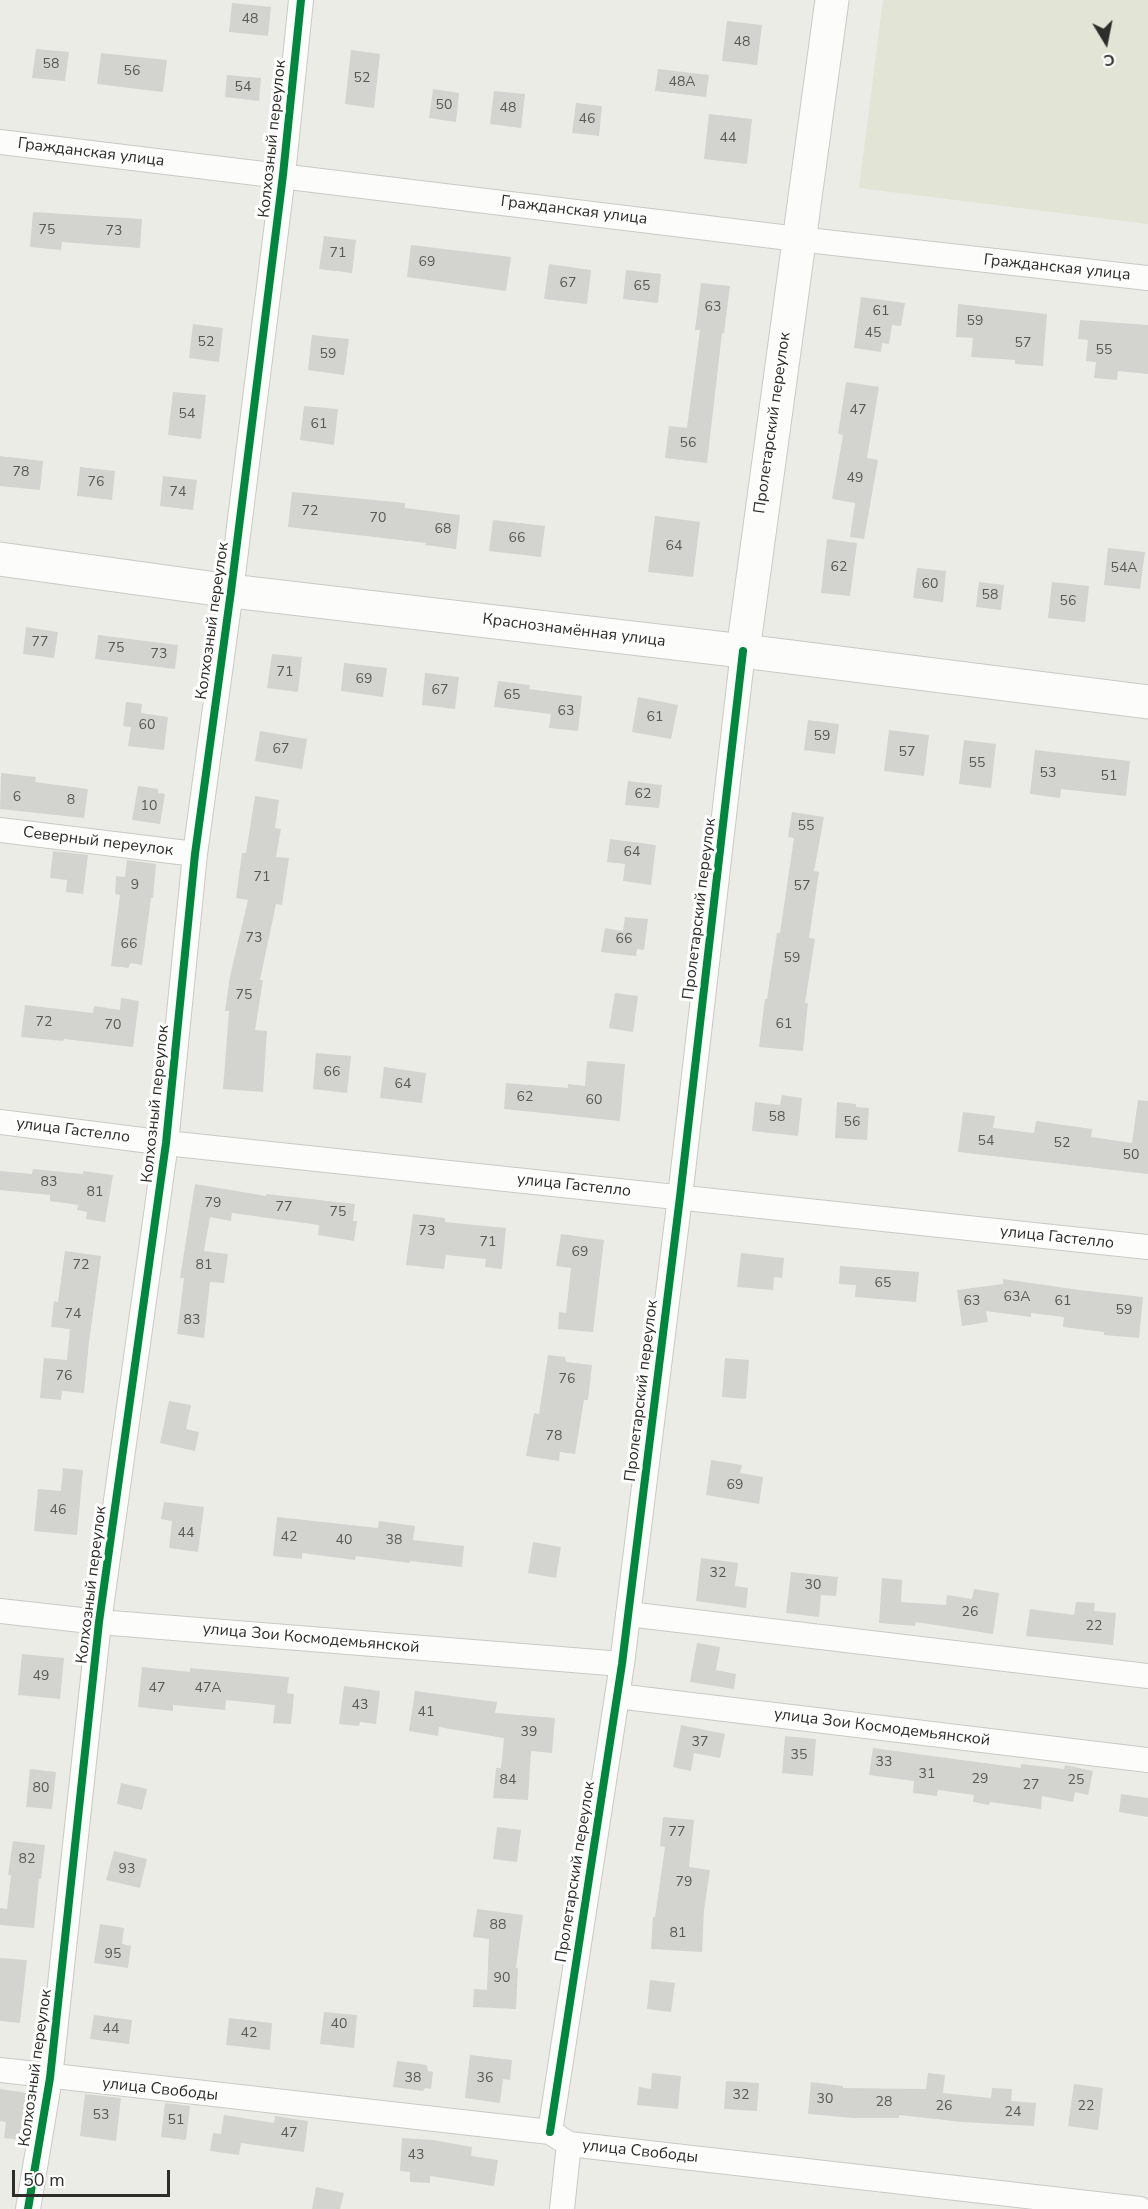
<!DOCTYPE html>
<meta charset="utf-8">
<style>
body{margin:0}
#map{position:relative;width:1148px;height:2209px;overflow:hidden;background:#ebece6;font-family:"Nunito Sans",sans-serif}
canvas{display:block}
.north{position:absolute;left:1076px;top:12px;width:60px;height:60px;-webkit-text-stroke:4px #fff;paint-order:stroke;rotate:170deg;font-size:16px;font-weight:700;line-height:24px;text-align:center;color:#2d2e29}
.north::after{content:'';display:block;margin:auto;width:21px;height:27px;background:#2d2e29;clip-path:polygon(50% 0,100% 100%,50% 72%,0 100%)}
.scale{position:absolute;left:12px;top:2170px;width:158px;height:27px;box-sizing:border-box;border:3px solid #2d2e29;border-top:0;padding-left:8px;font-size:18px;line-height:21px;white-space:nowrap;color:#2d2e29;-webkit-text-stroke:4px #fff;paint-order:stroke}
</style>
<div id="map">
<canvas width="1148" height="2209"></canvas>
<div class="north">С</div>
<div class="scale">50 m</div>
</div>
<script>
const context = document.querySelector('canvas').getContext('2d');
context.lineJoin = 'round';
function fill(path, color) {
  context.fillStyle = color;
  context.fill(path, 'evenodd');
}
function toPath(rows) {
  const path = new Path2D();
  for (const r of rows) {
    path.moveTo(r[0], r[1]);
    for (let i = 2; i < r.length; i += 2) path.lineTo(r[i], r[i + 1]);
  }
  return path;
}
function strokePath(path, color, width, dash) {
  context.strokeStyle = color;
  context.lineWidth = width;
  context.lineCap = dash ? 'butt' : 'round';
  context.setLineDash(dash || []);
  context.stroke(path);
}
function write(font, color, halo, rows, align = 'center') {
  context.font = font + ' "Nunito Sans",sans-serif';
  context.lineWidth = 6;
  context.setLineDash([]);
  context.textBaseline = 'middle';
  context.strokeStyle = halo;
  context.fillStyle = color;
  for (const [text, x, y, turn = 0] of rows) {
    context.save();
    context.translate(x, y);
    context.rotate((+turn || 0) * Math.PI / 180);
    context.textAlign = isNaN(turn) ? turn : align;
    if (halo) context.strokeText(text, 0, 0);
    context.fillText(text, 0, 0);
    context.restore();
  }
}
fill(toPath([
 [883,0,1148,0,1148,224,859,188]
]), '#e2e4d6');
fill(toPath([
 [232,3,271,7,268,36,229,32],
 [727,21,762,25,757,65,722,61],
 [36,49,69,52,65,81,32,78],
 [351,50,380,54,374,108,345,104],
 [101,53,167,60,163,92,97,84],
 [658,69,709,75,706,97,655,91],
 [227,75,261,78,259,101,225,97],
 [433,89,459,93,456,122,429,118],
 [494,91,525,94,521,128,490,124],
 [576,103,602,106,599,136,572,133],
 [709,114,752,119,747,164,704,159],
 [33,212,142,219,140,248,62,242,61,250,30,247],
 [324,236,356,240,352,273,319,269],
 [411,245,511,257,506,291,407,277],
 [549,264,591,270,587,304,544,299],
 [626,270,661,274,658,303,623,299],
 [701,283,730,286,724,333,722,333,707,463,665,458,669,426,687,428,700,330,695,330],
 [861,297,905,303,901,326,892,325,889,344,882,343,881,352,854,348],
 [958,304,1047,314,1043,366,1015,364,1015,360,971,357,973,338,956,337],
 [1080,320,1148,325,1148,374,1118,371,1117,380,1094,378,1096,362,1086,361,1088,340,1078,339],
 [193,324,223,328,219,362,189,358],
 [312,335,349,339,344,375,308,370],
 [846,382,879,387,867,458,878,460,864,539,850,537,855,503,832,499,843,435,838,434],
 [173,392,206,395,201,439,168,435],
 [304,406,338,409,334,445,300,440],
 [0,456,43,461,40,490,0,486],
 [80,467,115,471,112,500,77,496],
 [163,476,197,480,193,510,160,506],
 [292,492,405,503,405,508,460,515,456,549,425,545,426,543,288,527],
 [655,516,700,522,693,577,648,572],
 [493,520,545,526,541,557,489,551],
 [827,539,857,543,850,596,821,593],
 [1108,548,1145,552,1140,589,1104,585],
 [917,568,946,571,943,602,913,598],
 [979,582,1004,585,1001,610,976,607],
 [1052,582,1089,586,1085,622,1048,618],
 [26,627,58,632,54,658,23,654],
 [98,635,178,645,175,669,95,659],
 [272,654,302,657,298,692,267,688],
 [344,663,387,668,383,697,341,691],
 [425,673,459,677,455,709,422,705],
 [498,681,530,685,529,689,582,696,578,731,549,728,551,714,494,707],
 [638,697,678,705,671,739,632,732],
 [126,702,142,704,141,713,168,717,164,750,128,746,131,727,123,726],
 [808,720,839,724,835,754,804,750],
 [889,730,929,735,924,776,884,771],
 [260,731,307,739,302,769,255,761],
 [964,740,996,744,991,788,959,784],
 [1035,750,1130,761,1126,796,1061,789,1060,798,1030,794],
 [1,773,36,777,35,782,88,789,84,818,0,809],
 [628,781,662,785,659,808,625,805],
 [138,786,158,789,158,793,165,794,160,824,132,820],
 [255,796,279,800,275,828,281,829,276,857,289,858,282,905,276,904,260,980,263,980,255,1030,267,1031,263,1092,223,1089,229,1011,225,1011,230,976,248,900,236,898,242,853,246,853],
 [792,812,824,817,814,871,819,872,809,938,815,939,805,1003,808,1003,803,1051,759,1047,765,999,767,999,777,933,780,933,794,838,788,837],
 [610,839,656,845,651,885,623,881,625,864,607,862],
 [53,851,88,855,83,894,66,892,67,880,50,878],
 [127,860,156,864,153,898,151,898,142,965,131,963,128,968,111,966,120,895,115,894,116,876,125,877],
 [625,917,648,919,644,950,637,949,636,956,601,952,605,928,623,931],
 [615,993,638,996,633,1032,609,1028],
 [121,998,139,1001,133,1047,64,1039,63,1041,21,1037,25,1005,93,1013,94,1006,120,1010],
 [316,1053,351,1056,347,1093,313,1089],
 [587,1061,625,1064,620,1121,504,1109,506,1083,568,1088,568,1084,585,1086],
 [384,1067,426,1073,422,1103,380,1098],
 [782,1095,802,1098,798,1136,752,1131,755,1102,780,1105],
 [1138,1100,1148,1101,1148,1174,958,1152,963,1112,995,1116,993,1128,1034,1133,1036,1121,1092,1129,1091,1137,1132,1143],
 [837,1102,856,1104,856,1107,869,1108,867,1140,835,1138],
 [33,1169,83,1174,83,1171,113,1175,105,1222,86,1219,87,1212,77,1210,78,1205,50,1201,50,1195,0,1190,0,1171,32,1174],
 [195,1184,266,1196,266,1194,355,1204,353,1221,357,1221,354,1241,318,1235,319,1225,232,1213,231,1221,210,1217,204,1251,228,1254,224,1283,210,1282,204,1338,177,1334,184,1278,180,1278],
 [413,1214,445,1218,445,1222,506,1228,502,1269,485,1267,486,1259,446,1255,444,1269,406,1265],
 [561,1234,604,1240,593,1332,558,1329,559,1312,566,1313,571,1268,556,1266],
 [65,1251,101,1256,89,1342,84,1393,62,1391,61,1400,40,1398,44,1358,67,1360,70,1329,51,1327,54,1301,58,1302],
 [741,1253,784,1258,782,1278,774,1277,773,1290,737,1287],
 [840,1266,919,1272,916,1302,855,1297,856,1285,839,1284],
 [1003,1279,1079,1290,1143,1297,1139,1338,1104,1335,1104,1332,1063,1327,1064,1317,1031,1313,1031,1317,986,1311,988,1322,962,1326,957,1290,1003,1284],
 [548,1355,565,1357,566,1362,592,1365,588,1400,584,1400,575,1454,560,1452,559,1461,526,1456,534,1413,539,1414],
 [725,1358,749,1360,746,1399,722,1397],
 [169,1401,191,1405,186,1429,199,1432,195,1451,160,1443],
 [711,1460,742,1465,740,1473,763,1477,759,1504,706,1495],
 [63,1468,83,1470,77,1535,34,1531,38,1489,61,1491],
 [164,1502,204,1507,198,1552,169,1548,172,1521,161,1519],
 [277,1517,378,1528,379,1521,415,1526,413,1540,464,1546,462,1567,410,1561,410,1563,356,1556,355,1560,302,1553,302,1559,273,1556],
 [533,1542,561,1547,556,1578,528,1573],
 [701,1558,738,1563,735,1586,748,1588,746,1608,696,1601],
 [791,1572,838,1577,836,1596,821,1595,819,1617,786,1613],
 [882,1578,902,1580,901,1602,946,1605,947,1595,972,1599,974,1589,999,1593,993,1634,916,1622,915,1626,879,1623],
 [1076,1602,1095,1603,1094,1611,1116,1613,1113,1645,1026,1636,1030,1609,1074,1615],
 [697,1643,720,1647,716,1670,736,1674,734,1689,690,1682],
 [22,1654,64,1658,60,1699,18,1695],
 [142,1667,190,1672,190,1668,289,1677,287,1693,294,1694,291,1724,273,1723,275,1705,226,1700,225,1710,173,1705,173,1711,138,1707],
 [344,1686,380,1691,376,1724,360,1722,359,1726,339,1724],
 [415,1691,497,1702,495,1713,555,1718,552,1753,531,1751,528,1800,493,1798,496,1768,501,1768,504,1738,439,1727,438,1736,409,1731],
 [681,1725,725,1734,720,1758,694,1753,691,1771,673,1767],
 [785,1736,816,1739,813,1776,782,1773],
 [873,1748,1021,1768,1021,1764,1064,1769,1065,1765,1093,1771,1088,1795,1075,1792,1073,1802,1042,1796,1041,1809,990,1802,989,1805,973,1802,974,1795,938,1790,937,1796,913,1793,914,1781,869,1775],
 [30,1769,56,1772,52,1809,26,1807],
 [121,1783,147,1789,142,1810,117,1804],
 [1121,1794,1148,1798,1148,1817,1119,1812],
 [663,1817,694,1820,689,1867,710,1870,704,1910,702,1952,651,1949,653,1917,655,1917,665,1847,660,1846],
 [497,1827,521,1830,517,1862,493,1859],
 [13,1841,45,1845,41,1879,39,1879,34,1928,0,1925,0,1908,7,1909,11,1875,8,1875],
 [114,1851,147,1859,140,1888,106,1880],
 [477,1909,523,1915,516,1968,518,1968,516,2009,473,2007,474,1989,487,1990,489,1939,473,1937],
 [100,1924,124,1928,122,1944,131,1946,128,1968,94,1963],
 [0,1958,27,1960,20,2023,0,2021],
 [650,1980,675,1983,671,2012,647,2009],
 [324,2012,357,2015,354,2048,320,2044],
 [94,2015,132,2020,129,2044,90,2039],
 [229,2018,272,2023,270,2050,226,2045],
 [470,2055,512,2060,510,2080,503,2079,500,2103,465,2098],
 [397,2061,427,2065,428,2071,433,2072,431,2089,425,2088,423,2091,393,2087],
 [652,2073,681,2076,678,2109,637,2105,639,2087,651,2089],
 [928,2073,945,2075,943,2093,991,2098,992,2088,1012,2089,1011,2101,1036,2103,1034,2126,962,2122,899,2115,899,2118,854,2118,808,2114,811,2082,843,2086,843,2088,926,2089],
 [726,2081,759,2083,757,2111,724,2109],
 [1074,2084,1103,2088,1098,2130,1068,2126],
 [0,2089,28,2093,21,2140,4,2138,6,2122,0,2121],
 [85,2094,121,2098,116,2141,80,2136],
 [165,2103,190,2106,186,2140,161,2137],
 [224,2115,274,2123,275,2116,308,2121,304,2152,241,2143,239,2155,210,2151,213,2133,221,2134],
 [402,2138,433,2140,472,2147,471,2156,498,2160,494,2186,430,2176,430,2183,410,2182,410,2172,400,2171],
 [316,2187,344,2193,340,2209,312,2209]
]), '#d3d4cf');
const minor = toPath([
 [0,142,798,239,1148,278],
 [0,830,195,854],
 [0,1122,166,1143,1148,1247],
 [0,1611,99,1622,622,1664],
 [628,1614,1148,1676],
 [617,1696,1148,1760],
 [0,2070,550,2132,569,2144,1140,2209],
 [550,2132,622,1664,680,1197,743,651],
 [28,2209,50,2078,99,1622,166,1143,195,854,231,591,283,175,301,0],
 [562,2209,569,2144]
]);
const secondary = toPath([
 [0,559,231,591,743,651,1148,702],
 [743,651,832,0]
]);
strokePath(minor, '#c9cac5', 26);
strokePath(secondary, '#c9cac5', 35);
strokePath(minor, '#fcfcfb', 24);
strokePath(secondary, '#fcfcfb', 33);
strokePath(toPath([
 [550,2132,622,1664,680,1197,743,651],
 [28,2209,50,2078,99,1622,166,1143,195,854,231,591,283,175,301,0]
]), '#00873e', 8);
write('14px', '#585954', null, [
 ["48",250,20],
 ["48",742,43],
 ["58",51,65],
 ["56",132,72],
 ["52",362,79],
 ["48А",682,83],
 ["54",243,88],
 ["50",444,106],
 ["48",508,109],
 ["46",587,120],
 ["44",728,139],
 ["75",47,231],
 ["73",114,232],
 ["71",338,254],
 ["69",427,263],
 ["67",568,284],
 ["65",642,287],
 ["63",713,308],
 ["61",881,312],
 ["59",975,322],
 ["45",873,334],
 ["52",206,343],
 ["57",1023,344],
 ["55",1104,351],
 ["59",328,355],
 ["47",858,411],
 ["54",187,415],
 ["61",319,425],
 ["56",688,444],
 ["78",21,473],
 ["49",855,479],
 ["76",96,483],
 ["74",178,493],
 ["72",310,512],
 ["70",378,519],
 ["68",443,530],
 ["66",517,539],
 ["64",674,547],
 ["62",839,568],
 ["54А",1124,569],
 ["60",930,585],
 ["58",990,596],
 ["56",1068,602],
 ["77",40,643],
 ["75",116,649],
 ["73",159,655],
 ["71",285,673],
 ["69",364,680],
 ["67",440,691],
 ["65",512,696],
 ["63",566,712],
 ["61",655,718],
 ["60",147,726],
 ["59",822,737],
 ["67",281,750],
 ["57",907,753],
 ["55",977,764],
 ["53",1048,774],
 ["51",1109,777],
 ["62",643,795],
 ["6",17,798],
 ["8",71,801],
 ["10",149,807],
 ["55",806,827],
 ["64",632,853],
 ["71",262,878],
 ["9",135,886],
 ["57",802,887],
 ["73",254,939],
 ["66",624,940],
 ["66",129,945],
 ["59",792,959],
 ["75",244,996],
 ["72",44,1023],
 ["61",784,1025],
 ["70",113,1026],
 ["66",332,1073],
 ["64",403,1085],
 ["62",525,1098],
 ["60",594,1101],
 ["58",777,1118],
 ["56",852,1123],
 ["54",986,1142],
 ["52",1062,1144],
 ["50",1131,1156],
 ["83",49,1183],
 ["81",95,1193],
 ["79",213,1204],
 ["77",284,1208],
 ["75",338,1213],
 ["73",427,1232],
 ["71",488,1243],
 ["69",580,1253],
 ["72",81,1266],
 ["81",204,1266],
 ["65",883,1284],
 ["63А",1017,1298],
 ["63",972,1302],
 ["61",1063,1302],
 ["59",1124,1311],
 ["74",73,1315],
 ["83",192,1321],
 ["76",64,1377],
 ["76",567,1380],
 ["78",554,1437],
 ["69",735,1486],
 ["46",58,1511],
 ["44",186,1534],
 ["42",289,1538],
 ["40",344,1541],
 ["38",394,1541],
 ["32",718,1574],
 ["30",813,1586],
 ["26",970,1613],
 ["22",1094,1627],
 ["49",41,1677],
 ["47",157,1689],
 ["47А",208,1689],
 ["43",360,1706],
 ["41",426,1713],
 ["39",529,1733],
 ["37",700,1743],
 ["35",799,1756],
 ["33",884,1763],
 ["31",927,1775],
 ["29",980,1780],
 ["84",508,1781],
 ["25",1076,1781],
 ["27",1031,1786],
 ["80",41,1789],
 ["77",677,1833],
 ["82",27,1860],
 ["93",127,1870],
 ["79",684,1883],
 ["88",498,1926],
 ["81",678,1934],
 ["95",113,1955],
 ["90",502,1979],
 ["40",339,2025],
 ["44",111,2030],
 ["42",249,2034],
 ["38",413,2079],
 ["36",485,2079],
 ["32",741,2096],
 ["30",825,2100],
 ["28",884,2103],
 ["26",944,2107],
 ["22",1086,2107],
 ["24",1013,2113],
 ["53",101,2116],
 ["51",176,2121],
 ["47",289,2134],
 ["43",416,2156]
]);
write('16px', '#2d2e29', '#fff', [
 ["Колхозный переулок",273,139,-84],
 ["Гражданская улица",91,153,7],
 ["Гражданская улица",574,211,7],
 ["Гражданская улица",1057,268,6],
 ["Пролетарский переулок",773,423,-82],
 ["Колхозный переулок",213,621,-82],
 ["Краснознамённая улица",574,631,7],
 ["Северный переулок",98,842,7],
 ["Пролетарский переулок",700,909,-83],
 ["Колхозный переулок",156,1104,-84],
 ["улица Гастелло",73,1131,7],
 ["улица Гастелло",574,1186,6],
 ["улица Гастелло",1057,1238,6],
 ["Пролетарский переулок",642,1391,-83],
 ["Колхозный переулок",92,1585,-83],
 ["улица Зои Космодемьянской",311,1639,5],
 ["улица Зои Космодемьянской",882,1728,7],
 ["Пролетарский переулок",576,1872,-81],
 ["Колхозный переулок",36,2068,-82],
 ["улица Свободы",160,2090,6],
 ["улица Свободы",640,2152,6]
]);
</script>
